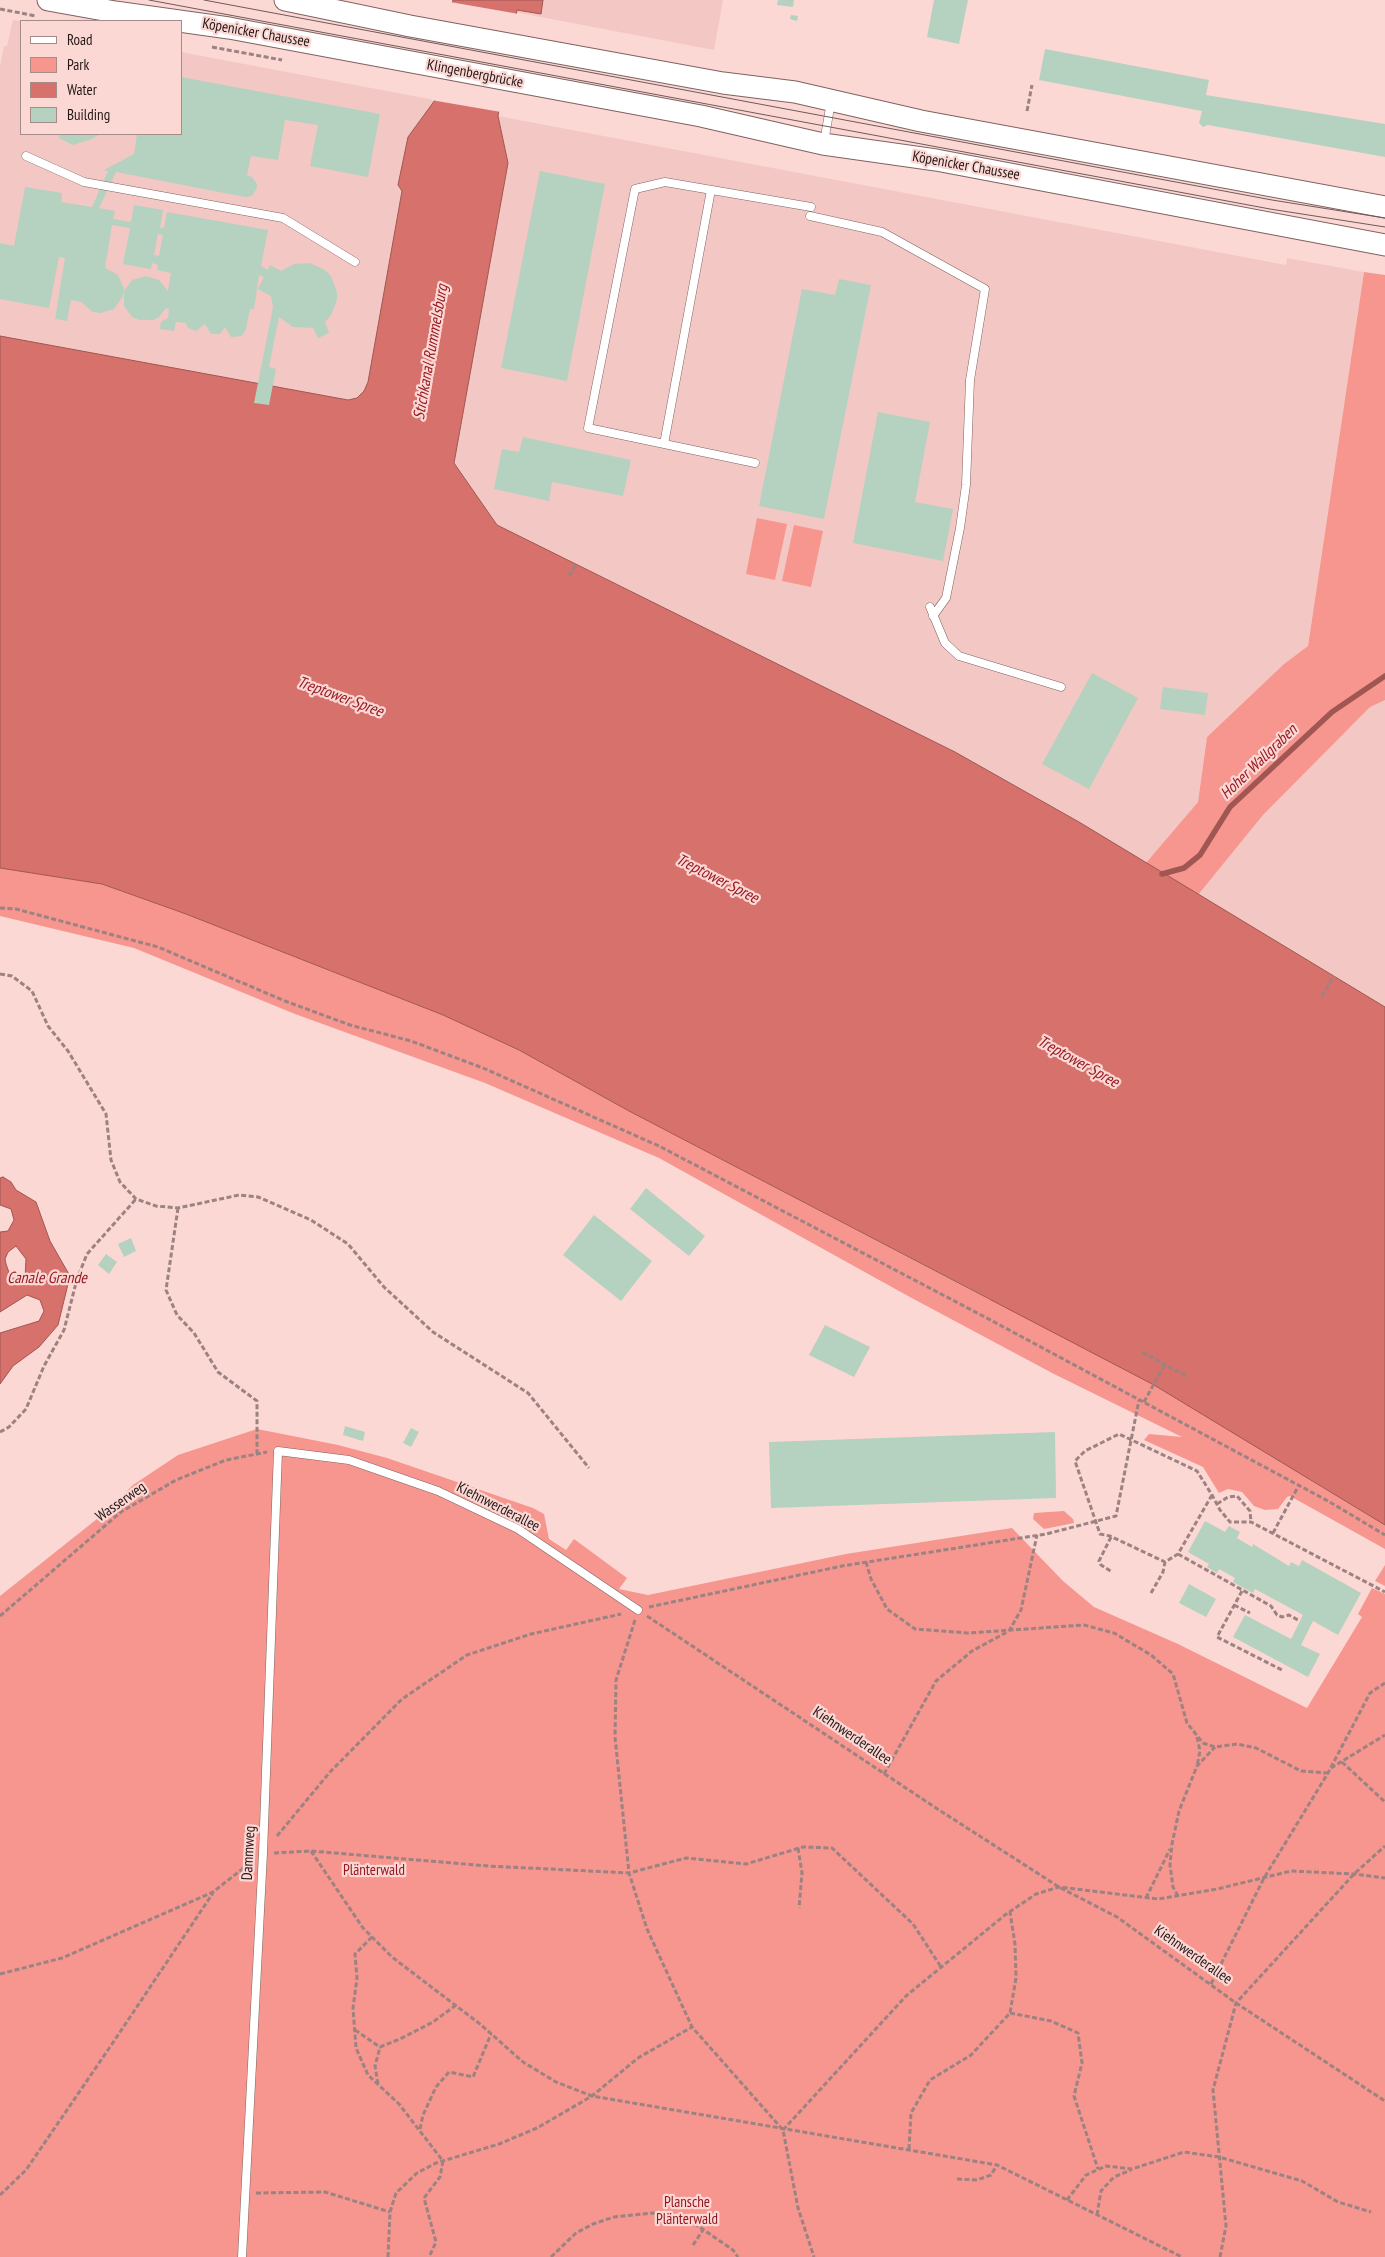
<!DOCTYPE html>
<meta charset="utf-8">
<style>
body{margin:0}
#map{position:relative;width:1385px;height:2257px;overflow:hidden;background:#fcd8d5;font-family:"PT Sans Narrow",sans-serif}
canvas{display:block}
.legend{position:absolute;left:20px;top:20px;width:162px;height:115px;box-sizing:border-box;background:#fcd8d5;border:1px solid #a58b89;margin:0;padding:6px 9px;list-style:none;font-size:15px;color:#231716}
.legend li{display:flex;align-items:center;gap:10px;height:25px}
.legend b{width:25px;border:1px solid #a58b89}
</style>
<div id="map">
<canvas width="1385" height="2257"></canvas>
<ul class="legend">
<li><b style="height:6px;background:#fff"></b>Road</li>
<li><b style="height:14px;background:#f6968f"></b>Park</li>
<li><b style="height:14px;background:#d6716c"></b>Water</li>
<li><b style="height:14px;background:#b5d1bf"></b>Building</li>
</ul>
</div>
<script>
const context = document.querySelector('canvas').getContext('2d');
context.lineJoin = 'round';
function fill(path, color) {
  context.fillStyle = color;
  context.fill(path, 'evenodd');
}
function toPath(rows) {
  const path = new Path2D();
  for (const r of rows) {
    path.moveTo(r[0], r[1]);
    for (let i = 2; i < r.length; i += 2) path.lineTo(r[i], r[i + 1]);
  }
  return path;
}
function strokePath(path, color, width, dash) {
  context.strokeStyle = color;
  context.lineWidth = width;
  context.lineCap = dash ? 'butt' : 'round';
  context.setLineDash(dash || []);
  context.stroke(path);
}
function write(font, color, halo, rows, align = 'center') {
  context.font = font + ' "PT Sans Narrow",sans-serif';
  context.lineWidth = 4.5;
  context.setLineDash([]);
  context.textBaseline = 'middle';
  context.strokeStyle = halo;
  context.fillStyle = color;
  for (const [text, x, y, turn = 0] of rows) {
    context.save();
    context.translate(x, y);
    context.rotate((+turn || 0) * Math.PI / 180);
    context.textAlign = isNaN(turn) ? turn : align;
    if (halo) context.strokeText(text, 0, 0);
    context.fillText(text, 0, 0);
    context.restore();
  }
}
fill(toPath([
 [451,0,723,0,714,50],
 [13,20,21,21,21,134,181,134,181,52,435,100,408,137,398,185,402,191,368,382,364,391,357,398,348,400,0,336,0,66,4,46,7,46],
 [498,116,1286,265,1287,258,1364,272,1308,646,1284,664,1207,737,1198,802,1145,864,1079,822,955,752,497,525,454,462,508,163],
 [1385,700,1385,1007,1198,895,1263,815,1370,706]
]), '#f3c8c4');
fill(toPath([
 [1364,272,1385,275,1385,700,1370,707,1263,815,1198,895,1145,864,1198,802,1207,737,1284,664,1308,646],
 [757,518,787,524,775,580,746,574],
 [794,525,823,531,811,587,782,581],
 [0,868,102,884,186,914,443,1015,519,1050,629,1111,990,1300,1009,1294,1303,1450,1309,1479,1385,1525,1385,1549,1290,1496,1287,1497,1278,1509,1265,1510,1254,1506,1242,1492,1228,1489,1219,1493,1203,1467,1144,1440,1149,1434,1182,1437,1054,1374,908,1296,659,1158,485,1083,295,1014,134,948,0,916],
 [257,1429,338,1445,387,1458,533,1508,544,1514,549,1539,566,1550,574,1539,627,1578,619,1589,648,1595,846,1554,1012,1528,1063,1581,1094,1607,1178,1644,1307,1708,1362,1617,1358,1614,1372,1588,1385,1594,1385,2257,0,2257,0,1596,107,1511,133,1485,178,1455],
 [1064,1511,1073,1519,1074,1523,1044,1529,1033,1519,1034,1513],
 [1385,1565,1385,1586,1375,1581]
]), '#f6968f');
const water = toPath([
 [453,0,543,0,541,14,517,10,498,116,508,163,454,463,497,525,955,752,1079,822,1385,1007,1385,1525,1154,1385,629,1111,519,1050,443,1015,186,914,102,884,0,868,0,336,348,400,357,398,364,391,368,382,402,191,398,185,408,137,435,100,453,0],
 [3,1177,11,1182,16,1190,36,1202,50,1241,70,1276,58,1325,39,1347,13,1366,0,1384,0,1333,39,1321,44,1311,40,1300,27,1295,0,1312,0,1232,8,1231,14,1220,11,1209,0,1205,0,1178,3,1177],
 [16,1246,26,1259,25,1279,11,1278,6,1264,5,1259,8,1252,16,1246]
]);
fill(water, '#d6716c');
strokePath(water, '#a05652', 1);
fill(toPath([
 [450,2,519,14,501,112,431,100]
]), '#fcd8d5');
strokePath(toPath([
 [1162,874,1184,868,1200,855,1230,807,1332,712,1385,676]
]), '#a05652', 5.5);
fill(toPath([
 [778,0,794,0,793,7,777,5],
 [934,0,968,0,959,44,927,37],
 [791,15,798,16,797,21,790,19],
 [1045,49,1209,80,1206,95,1385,124,1385,157,1208,125,1203,127,1199,123,1202,111,1039,80],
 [181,77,380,114,368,177,310,166,318,125,285,120,278,160,251,156,247,175,252,177,257,184,257,188,252,196,245,197,116,172,99,208,115,211,113,219,131,222,134,205,163,210,160,228,164,228,167,212,268,230,261,266,268,270,270,265,281,271,294,264,310,263,325,270,331,276,337,292,337,300,331,315,325,322,329,333,318,338,313,328,293,327,279,317,269,367,276,369,269,405,254,403,273,307,271,296,258,289,264,277,259,275,254,309,250,309,246,329,242,336,231,337,225,327,220,334,211,334,205,324,196,331,188,328,186,323,176,322,174,331,160,329,161,322,168,318,169,309,166,308,159,317,153,320,139,320,132,317,124,306,124,291,132,280,146,276,159,280,168,291,171,273,157,270,158,265,152,263,151,269,123,264,130,228,112,225,105,268,118,275,124,289,123,296,114,309,100,313,93,312,81,302,71,300,67,321,55,319,65,258,59,257,49,308,0,299,0,243,14,246,25,187,62,193,61,202,92,207,108,171,104,170,134,154,137,134,181,134],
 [158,234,163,235,159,256,154,255],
 [60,134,100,134,92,139,73,145,59,138],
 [540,171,605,184,567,381,501,368],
 [839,279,871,285,824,519,759,506,802,289,835,295],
 [878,412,930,422,915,502,953,509,943,561,853,543],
 [523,437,631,460,623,496,552,482,549,501,494,489,502,449,519,452],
 [1092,673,1138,698,1089,789,1042,764],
 [1163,687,1208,693,1205,715,1160,709],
 [646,1188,705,1236,689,1256,630,1209],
 [594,1215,652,1261,621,1301,563,1255],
 [131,1238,136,1251,124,1257,118,1244],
 [106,1254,117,1262,109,1274,98,1265],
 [825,1325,870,1347,854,1377,809,1355],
 [345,1426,365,1432,363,1441,343,1435],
 [411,1428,419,1432,411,1447,403,1443],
 [1055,1432,1056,1498,771,1508,769,1442],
 [1205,1521,1225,1532,1229,1526,1240,1532,1237,1538,1252,1547,1253,1544,1289,1566,1291,1562,1299,1566,1302,1560,1361,1593,1338,1635,1313,1621,1301,1645,1320,1654,1308,1677,1233,1637,1245,1615,1291,1639,1303,1615,1255,1589,1253,1593,1233,1582,1235,1578,1219,1569,1217,1573,1207,1567,1209,1564,1188,1552],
 [1189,1584,1216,1599,1206,1617,1179,1603]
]), '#b5d1bf');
const service = toPath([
 [824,142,831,102],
 [26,156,84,182,283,218,355,262],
 [810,216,882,232,985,289,970,380,966,485,960,528,946,598,933,616],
 [664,444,711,190],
 [755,463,588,428,635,189,665,182,811,207],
 [930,607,945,643,959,656,1061,687],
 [242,2257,263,1853,278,1451,349,1460,438,1491,518,1529,638,1610]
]);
const secondary = toPath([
 [48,0,115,12,229,28,701,116,823,144,936,160,1385,245],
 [285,0,410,26,723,83,795,92,921,121,1385,207]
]);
strokePath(service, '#80625f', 9);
strokePath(secondary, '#80625f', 23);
strokePath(toPath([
 [0,9,36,16],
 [212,47,282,60],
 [1027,111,1032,85],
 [569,576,576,564],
 [0,908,16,909,158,947,285,1001,350,1025,411,1041,483,1068,659,1146,983,1316,1328,1501,1385,1535],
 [0,974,12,976,32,991,48,1026,68,1051,106,1114,111,1160,120,1182,136,1199,156,1206,178,1208,239,1195,258,1197,311,1220,348,1244,384,1287,433,1332,528,1393,589,1468],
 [1322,996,1334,976],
 [178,1208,166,1290,177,1315,194,1333,218,1372,257,1401,257,1453],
 [1142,1352,1188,1377],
 [1144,1402,1165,1364],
 [0,1432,9,1427,26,1409,44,1366,64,1330,77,1279,87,1254,136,1199],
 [1212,1495,1178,1554,1165,1562,1110,1536,1100,1534,1075,1461,1085,1451,1119,1434,1197,1471,1212,1495,1220,1510,1230,1522,1251,1522,1385,1592],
 [1217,1504,1228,1497,1237,1496,1250,1511,1251,1522],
 [1273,1533,1299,1485],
 [1111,1537,1099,1561,1101,1565,1112,1572],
 [1178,1554,1271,1606,1277,1615,1282,1617,1289,1615,1298,1620],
 [866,1562,871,1579,887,1609,915,1629,968,1633,1084,1625,1114,1633,1151,1655,1173,1674,1187,1723,1203,1743,1215,1747,1237,1744,1256,1748,1301,1771,1328,1773],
 [1242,1591,1217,1637,1282,1670],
 [1151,1593,1163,1572,1165,1562],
 [1234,1605,1250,1613],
 [649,1607,842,1566,1046,1534,1116,1516,1139,1400],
 [0,1616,121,1512,176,1480,226,1460,267,1452],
 [647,1616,936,1808,1059,1887,1117,1917,1236,2003,1385,2101],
 [635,1620,616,1680,615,1737,629,1873,647,1929,692,2027,783,2130,798,2208,814,2257],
 [1197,1737,1200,1751,1197,1766],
 [1342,1762,1385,1802],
 [1331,1768,1385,1735],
 [884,1774,936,1681,972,1651,1009,1631,1021,1610,1037,1535],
 [277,1836,330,1772,402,1699,467,1655,531,1634,621,1614],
 [798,1848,802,1873,799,1908],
 [311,1851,363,1928,392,1957,480,2024,523,2062,556,2082,592,2096,997,2165,1182,2257],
 [274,1853,311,1851,488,1866,629,1873,686,1858,746,1864,803,1847,832,1848,913,1924,941,1967],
 [1178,1896,1173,1887,1170,1865,1172,1844,1179,1811,1197,1766,1215,1747],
 [1146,1898,1170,1849],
 [372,1937,355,1954,357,1978,353,2008,356,2048,368,2075,399,2104,443,2161,440,2177,424,2198,436,2242,429,2257],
 [0,1974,62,1958,213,1892,250,1863],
 [1211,1984,1264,1878,1328,1773,1370,1693,1385,1683],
 [1010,2013,1051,2021,1078,2033,1082,2063,1074,2096,1098,2169],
 [355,2030,380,2047,400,2039,433,2022,456,2005],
 [378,2084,375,2066,380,2047],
 [420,2129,423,2115,436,2087,449,2072,473,2077,491,2034],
 [783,2130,906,1996,1005,1915,1036,1894,1059,1887,1158,1899,1217,1889,1291,1871,1354,1874,1385,1878],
 [909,2149,911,2113,930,2080,971,2055,1010,2013,1016,1978,1015,1944,1010,1912],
 [957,2179,977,2180,991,2175,997,2165],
 [256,2193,325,2192,390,2212],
 [0,2195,26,2170,112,2044,213,1893],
 [1067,2200,1086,2175,1106,2166,1132,2169,1184,2152,1219,2157,1302,2181,1338,2202,1371,2212],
 [1097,2215,1101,2191,1114,2177,1131,2170],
 [693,2245,703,2230],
 [388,2257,390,2212,396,2193,417,2173,436,2163,499,2144,537,2128,592,2096,638,2058,692,2027],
 [551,2257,576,2233,593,2224,614,2217,652,2213,676,2217,698,2226,733,2250,738,2257],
 [1220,2257,1226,2226,1213,2090,1236,2003,1354,1874,1385,1846]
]), '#9c8280', 3, [5, 2.5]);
strokePath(service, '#fff', 8);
strokePath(secondary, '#fff', 21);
strokePath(toPath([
 [149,0,1270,209,1385,227],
 [204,0,1272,200,1385,218]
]), '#6e5a58', 1);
write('15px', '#231716', '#fcd8d5', [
 ["Köpenicker Chaussee",256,33,10],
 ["Klingenbergbrücke",475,74,11],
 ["Köpenicker Chaussee",966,166,10],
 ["Wasserweg",121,1502,-35],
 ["Kiehnwerderallee",498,1507,27],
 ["Kiehnwerderallee",852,1736,34],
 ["Dammweg",249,1853,-87],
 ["Kiehnwerderallee",1193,1955,35]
]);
write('15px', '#92151f', '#fcd8d5', [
 ["Plänterwald",374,1871],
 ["Plansche",687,2203],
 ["Plänterwald",687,2220]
]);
write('italic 16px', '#961b22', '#fcd8d5', [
 ["Stichkanal Rummelsburg",431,352,-80],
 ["Treptower Spree",340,697,20],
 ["Hoher Wallgraben",1259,762,-44],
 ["Treptower Spree",717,879,27],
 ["Treptower Spree",1078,1062,29],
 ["Canale Grande",47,1278]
]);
</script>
